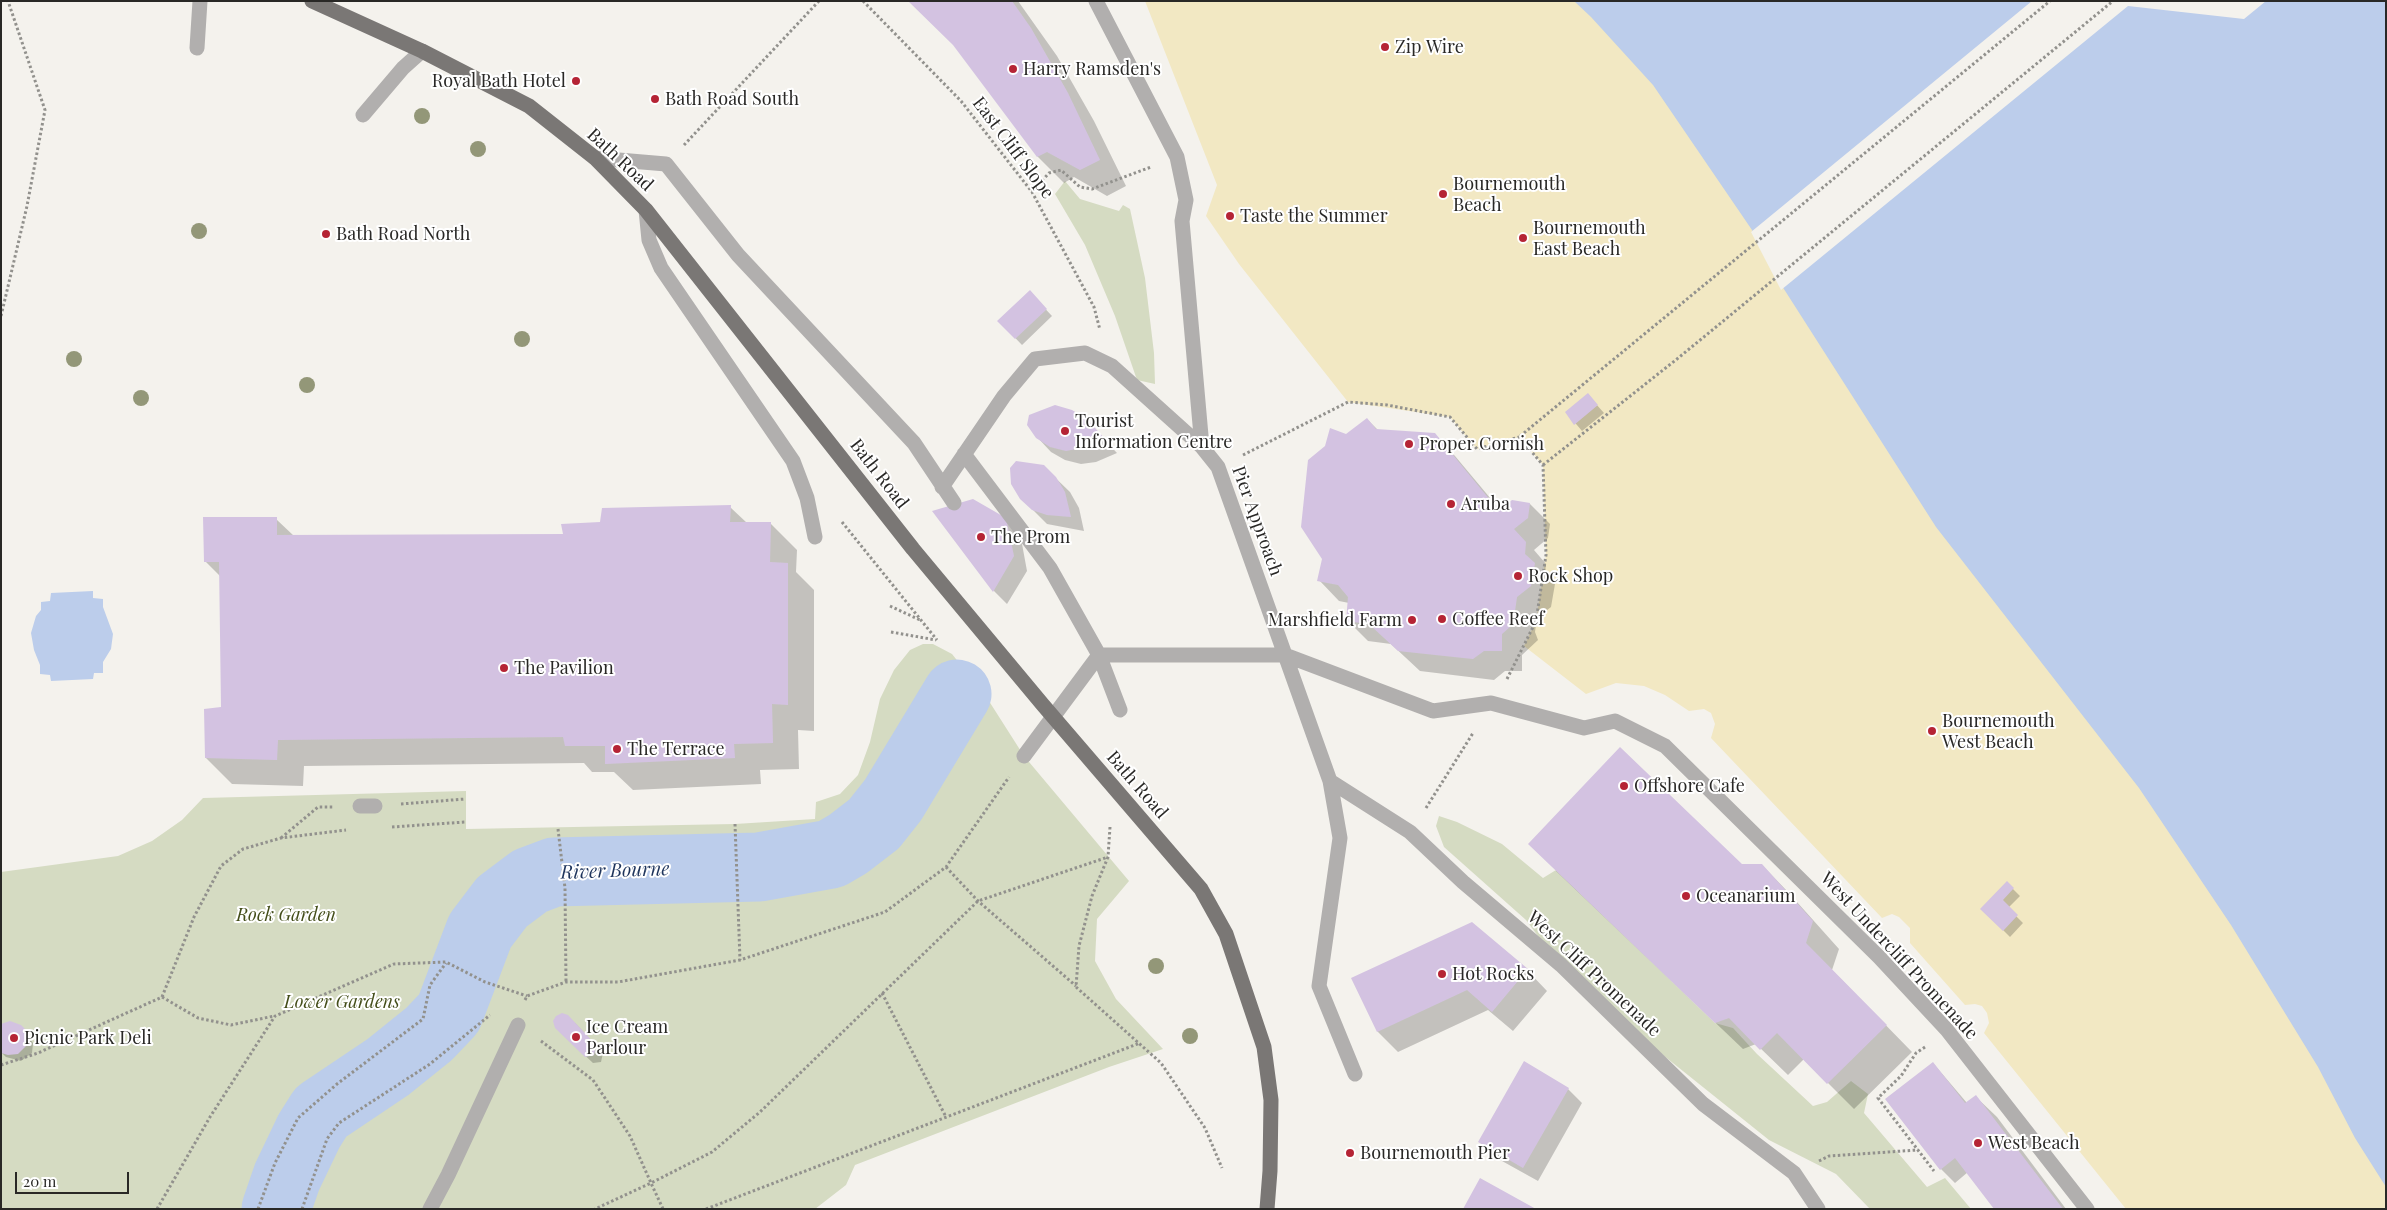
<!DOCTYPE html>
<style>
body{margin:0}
#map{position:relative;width:2387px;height:1210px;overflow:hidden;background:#f4f2ed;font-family:"Playfair Display",serif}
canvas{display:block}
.frame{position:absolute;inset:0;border:2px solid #292826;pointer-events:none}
.scale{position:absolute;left:15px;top:1172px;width:114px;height:22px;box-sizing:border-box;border:2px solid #292826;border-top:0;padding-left:6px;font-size:15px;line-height:18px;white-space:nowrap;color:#292826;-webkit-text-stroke:4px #fff;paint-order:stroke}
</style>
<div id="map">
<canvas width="2387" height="1210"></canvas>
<div class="frame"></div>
<div class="scale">20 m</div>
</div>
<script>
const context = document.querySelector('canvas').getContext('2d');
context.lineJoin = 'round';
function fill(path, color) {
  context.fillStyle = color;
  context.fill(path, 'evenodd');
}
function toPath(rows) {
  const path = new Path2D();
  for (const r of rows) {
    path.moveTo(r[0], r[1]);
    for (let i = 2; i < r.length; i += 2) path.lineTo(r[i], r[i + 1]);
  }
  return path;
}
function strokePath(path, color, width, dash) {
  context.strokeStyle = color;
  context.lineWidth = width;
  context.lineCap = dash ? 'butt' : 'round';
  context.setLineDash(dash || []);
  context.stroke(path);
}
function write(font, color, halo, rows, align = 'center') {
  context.font = font + ' "Playfair Display",serif';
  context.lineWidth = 4;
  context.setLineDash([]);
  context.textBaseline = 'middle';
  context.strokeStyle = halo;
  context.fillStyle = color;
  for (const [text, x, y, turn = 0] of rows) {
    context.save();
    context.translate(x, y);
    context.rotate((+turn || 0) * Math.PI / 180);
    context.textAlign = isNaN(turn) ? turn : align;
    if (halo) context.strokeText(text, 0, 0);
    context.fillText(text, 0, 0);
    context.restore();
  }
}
fill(toPath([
 [1065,181,1080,199,1119,211,1123,205,1130,209,1145,278,1154,353,1155,384,1137,380,1115,316,1085,245,1055,194],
 [923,644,933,644,952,654,987,698,1024,756,1129,881,1097,919,1095,961,1116,999,1163,1049,1109,1067,855,1165,846,1185,815,1209,1,1209,1,872,118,856,152,841,182,820,203,798,466,791,466,829,735,824,815,819,816,802,840,794,858,775,870,742,880,699,894,670,910,650],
 [1439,816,1457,822,1502,844,1543,878,1556,870,1715,1023,1733,1028,1757,1054,1813,1106,1827,1102,1851,1081,1868,1094,1864,1113,1927,1187,1945,1178,1971,1209,1870,1209,1836,1174,1769,1140,1628,1027,1541,940,1526,920,1444,847,1436,826]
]), '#d5dbc2');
fill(toPath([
 [1145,1,1639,1,2386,1012,2386,1209,2126,1209,1984,1033,1989,1023,1987,1013,1982,1006,1975,1004,1965,1005,1910,943,1910,928,1899,917,1892,914,1882,918,1711,738,1715,724,1711,713,1704,709,1689,711,1665,695,1644,686,1616,683,1586,694,1524,646,1536,621,1546,555,1543,465,1519,437,1477,449,1450,417,1348,402,1239,264,1206,216,1217,185]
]), '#f2e8c3');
fill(toPath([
 [1574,1,2386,1,2386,1187,2355,1138,2318,1067,2231,925,2139,788,1936,527,1782,286,1752,230,1653,85,1591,17],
 [93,591,93,598,103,599,103,607,113,634,111,649,103,662,103,673,94,673,93,679,51,681,50,675,40,674,40,665,34,650,31,633,36,616,41,610,41,602,50,601,51,593]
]), '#bccdeb');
fill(toPath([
 [2032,1,2266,1,2244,19,2128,6,1781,290,1751,232]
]), '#f4f2ed');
fill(toPath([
 [911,1,1018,1,1057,56,1094,121,1126,186,1107,196,1074,177,1064,183,1038,157,954,44],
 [1036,299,1052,316,1022,345,999,321],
 [1588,395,1604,413,1582,431,1566,412],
 [1367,419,1379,431,1434,434,1455,456,1501,511,1530,504,1550,524,1548,538,1534,550,1546,564,1545,575,1555,584,1551,607,1537,618,1535,632,1538,640,1522,655,1522,671,1505,671,1494,680,1420,671,1391,644,1368,641,1347,620,1349,603,1339,601,1319,580,1346,435],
 [1096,431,1117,453,1096,462,1081,464,1065,460,1051,452,1037,437],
 [1043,466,1070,492,1079,508,1084,531,1047,524,1021,498],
 [730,507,747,523,770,523,797,550,796,572,814,590,814,731,798,730,799,769,760,770,761,784,633,790,614,772,592,772,584,763,304,766,303,786,232,784,206,758,222,708,220,576,205,561,276,519,294,536,564,535,602,523],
 [934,512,1006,519,1020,533,1027,571,1007,604,994,591],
 [1742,865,1762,865,1788,892,1839,949,1832,970,1912,1052,1854,1109,1804,1059,1788,1075,1756,1044,1743,1049,1556,871],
 [2007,883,2020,896,2008,908,2023,923,2010,937,1982,909],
 [1527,970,1547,991,1513,1031,1488,1010,1398,1052,1378,1032,1353,978],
 [575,1023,603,1053,601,1062,593,1063,556,1028],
 [20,1026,33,1043,32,1053,21,1061,6,1057,1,1052],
 [1933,1063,1967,1103,1976,1097,1997,1117,2066,1209,1996,1209,1968,1172,1955,1183,1941,1169],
 [1568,1089,1582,1103,1538,1181,1493,1156,1480,1142]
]), '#0003');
strokePath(toPath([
 [276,1209,287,1177,309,1131,321,1112,388,1067,429,1034,449,1013,480,931,502,902,530,881,554,872,759,867,831,854,848,844,874,824,893,800,957,694]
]), '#bccdeb', 69);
fill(toPath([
 [908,1,1012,1,1031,28,1068,93,1100,160,1080,170,1047,152,1037,157,953,45],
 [1030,290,1047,309,1015,339,997,321],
 [1588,393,1598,405,1574,425,1565,412],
 [1055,405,1072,410,1087,419,1105,439,1081,448,1066,451,1050,447,1036,438,1027,425,1029,415],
 [1367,418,1376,429,1435,433,1499,511,1512,500,1530,503,1528,518,1514,529,1526,542,1525,554,1535,563,1531,586,1517,597,1515,611,1519,619,1502,634,1502,651,1484,651,1473,659,1398,651,1369,624,1346,621,1348,597,1338,585,1317,581,1322,559,1301,527,1308,460,1325,446,1330,428,1346,434],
 [1016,461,1044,465,1056,477,1065,492,1071,517,1047,515,1032,510,1020,499,1011,484,1010,468],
 [973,499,1006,518,1014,556,993,592,932,511],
 [731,505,730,522,771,522,770,562,788,563,788,705,772,704,773,743,734,744,735,758,605,764,605,746,565,746,563,737,278,740,277,760,205,758,204,709,221,707,219,562,204,562,203,517,277,517,277,535,563,534,561,524,600,522,602,508],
 [1620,747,1742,864,1762,864,1813,921,1806,943,1887,1025,1827,1084,1777,1033,1760,1050,1729,1018,1715,1023,1528,844],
 [2007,881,2014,888,2003,900,2018,915,2003,931,1980,909],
 [1472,922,1528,969,1492,1012,1467,990,1377,1032,1351,978],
 [562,1013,568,1015,596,1045,594,1055,585,1057,555,1028,553,1021,556,1016],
 [10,1021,21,1025,25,1029,27,1040,26,1046,18,1054,8,1055,1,1053,1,1024],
 [1524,1061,1569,1088,1523,1168,1478,1142],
 [1933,1062,1965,1103,1976,1095,2063,1209,1994,1209,1955,1158,1940,1170,1885,1099],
 [1480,1178,1536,1209,1463,1209]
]), '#d3c2e1');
strokePath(toPath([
 [863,1,961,101,1032,192,1094,307,1100,330],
 [684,145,819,1],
 [1032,192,1049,173,1061,170,1080,187,1092,189,1151,167],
 [1,316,27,206,45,110,8,1],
 [1243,455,1348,402,1387,405,1450,417,1477,449,1519,437],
 [1543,465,1677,359,2113,1],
 [842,522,937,640],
 [890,606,920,620],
 [891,632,936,640],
 [1507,679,1536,621,1546,555,1543,465,1519,437,2050,1],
 [401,804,465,799],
 [1426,808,1473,733],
 [735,824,740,960],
 [392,827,465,822],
 [1110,827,1108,857,1092,896,1079,946,1076,987,1161,1063,1205,1128,1222,1168],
 [558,829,565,888,566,982],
 [281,838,318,807,334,807],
 [946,867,978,901,1076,986],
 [882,993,946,1117],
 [162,997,194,917,221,866,243,849,281,838,346,830],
 [525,1000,527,996,566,982,618,982,740,960,885,912,946,867,1009,777],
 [541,1041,593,1080,630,1136,651,1183,595,1209],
 [1925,1047,1916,1053,1901,1076,1878,1098,1934,1171],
 [1,1065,38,1053,162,997,198,1018,231,1025,274,1016],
 [1819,1161,1829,1156,1918,1150],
 [157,1209,210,1117,275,1016,394,964,446,962,485,982,527,996],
 [258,1209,275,1163,298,1118,337,1084,423,1019,430,985,446,963],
 [302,1209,327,1139,339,1123,430,1064,490,1015],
 [663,1209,651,1183,712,1152,760,1112,978,901,1108,857],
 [706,1209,1140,1043]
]), '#92918d', 3, [2.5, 2.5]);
strokePath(toPath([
 [1096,1,1177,157,1186,200,1182,221,1202,447],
 [197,48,200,1],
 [363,115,403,68,422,51],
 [595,158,666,164,738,255,914,443,954,503],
 [646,210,649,240,661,268,793,461,807,498,815,537],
 [964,454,1050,568,1099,655,1120,710],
 [942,487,1004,396,1035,359,1085,353,1112,366,1202,447,1218,467,1330,781,1340,838,1319,986,1355,1074],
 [1024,756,1099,655,1285,655,1433,711,1491,703,1584,728,1615,721,1665,746,1879,957,1947,1030,2087,1209],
 [1330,781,1410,832,1463,882,1561,965,1703,1104,1794,1173,1818,1209],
 [360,806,375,806],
 [430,1209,448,1175,518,1025]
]), '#b1afae', 15);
strokePath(toPath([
 [312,1,422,51,529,106,595,158,646,210,913,549,1043,705,1201,889,1226,934,1264,1047,1271,1100,1270,1171,1267,1209]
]), '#7a7775', 15);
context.fillStyle = '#939778';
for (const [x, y] of [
 [422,116],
 [478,149],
 [199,231],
 [522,339],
 [74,359],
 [307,385],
 [141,398],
 [1156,966],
 [1190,1036]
]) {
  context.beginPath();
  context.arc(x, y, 8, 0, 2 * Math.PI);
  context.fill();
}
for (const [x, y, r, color] of [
 [1385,47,5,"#b52435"],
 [1013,69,5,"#b52435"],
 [576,81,5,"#b52435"],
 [655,99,5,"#b52435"],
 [1443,194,5,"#b52435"],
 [1230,216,5,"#b52435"],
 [326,234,5,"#b52435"],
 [1523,238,5,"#b52435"],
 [1065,431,5,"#b52435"],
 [1409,444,5,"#b52435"],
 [1451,504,5,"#b52435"],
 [981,537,5,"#b52435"],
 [1518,576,5,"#b52435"],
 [1442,619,5,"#b52435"],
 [1412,620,5,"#b52435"],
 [504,668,5,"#b52435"],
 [1932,731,5,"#b52435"],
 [617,749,5,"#b52435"],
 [1624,786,5,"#b52435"],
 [1686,896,5,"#b52435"],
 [1442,974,5,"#b52435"],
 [576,1037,5,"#b52435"],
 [14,1038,5,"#b52435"],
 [1978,1143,5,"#b52435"],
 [1350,1153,5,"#b52435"]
]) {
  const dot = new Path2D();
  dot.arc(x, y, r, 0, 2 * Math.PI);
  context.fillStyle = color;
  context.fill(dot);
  strokePath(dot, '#fff', 2);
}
write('18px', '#292826', '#fff', [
 ["Zip Wire",1395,47],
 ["Harry Ramsden's",1023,69],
 ["Royal Bath Hotel",566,81,"right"],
 ["Bath Road South",665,99],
 ["Bournemouth",1453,184],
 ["Beach",1453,205],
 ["Taste the Summer",1240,216],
 ["Bournemouth",1533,228],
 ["East Beach",1533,249],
 ["Bath Road North",336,234],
 ["Tourist",1075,421],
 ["Information Centre",1075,442],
 ["Proper Cornish",1419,444],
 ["Aruba",1461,504],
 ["The Prom",991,537],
 ["Rock Shop",1528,576],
 ["Coffee Reef",1452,619],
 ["Marshfield Farm",1402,620,"right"],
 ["The Pavilion",514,668],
 ["Bournemouth",1942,721],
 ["West Beach",1942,742],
 ["The Terrace",627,749],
 ["Offshore Cafe",1634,786],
 ["Oceanarium",1696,896],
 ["Hot Rocks",1452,974],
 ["Ice Cream",586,1027],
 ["Parlour",586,1048],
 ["Picnic Park Deli",24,1038],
 ["West Beach",1988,1143],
 ["Bournemouth Pier",1360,1153]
], 'left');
write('18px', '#292826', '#fff', [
 ["East Cliff Slope",1013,148,53],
 ["Bath Road",620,160,43],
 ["Bath Road",879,474,52],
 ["Pier Approach",1257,521,70],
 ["Bath Road",1137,785,49],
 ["West Undercliff Promenade",1899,956,47],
 ["West Cliff Promenade",1594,974,43]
]);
write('italic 18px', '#434d19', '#fff', [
 ["Rock Garden",286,915],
 ["Lower Gardens",342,1002]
]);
write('italic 19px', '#1e345c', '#fff', [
 ["River Bourne",615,871,-2]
]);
</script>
